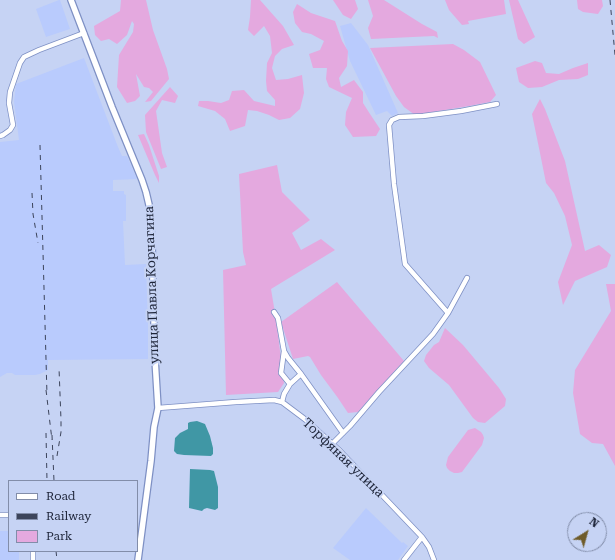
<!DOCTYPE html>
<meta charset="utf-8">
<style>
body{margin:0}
#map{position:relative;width:615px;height:560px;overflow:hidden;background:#c6d3f4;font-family:"Roboto Serif",serif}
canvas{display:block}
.legend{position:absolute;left:8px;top:480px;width:130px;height:72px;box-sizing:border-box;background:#c6d3f4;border:1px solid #828da9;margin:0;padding:5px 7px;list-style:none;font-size:12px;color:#1d2438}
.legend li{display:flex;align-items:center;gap:8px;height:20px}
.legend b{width:20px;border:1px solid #828da9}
.north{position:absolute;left:567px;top:512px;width:40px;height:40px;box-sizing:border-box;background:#c6d3f4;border:1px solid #828da9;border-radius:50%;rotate:37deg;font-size:11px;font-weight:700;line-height:16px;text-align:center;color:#1d2438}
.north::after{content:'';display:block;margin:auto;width:14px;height:18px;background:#6f5c2a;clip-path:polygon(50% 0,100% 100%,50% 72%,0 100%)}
</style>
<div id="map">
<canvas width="615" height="560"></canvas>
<ul class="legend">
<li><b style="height:5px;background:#fff"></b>Road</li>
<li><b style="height:5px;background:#3c445b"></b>Railway</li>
<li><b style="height:11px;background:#e4a9df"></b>Park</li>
</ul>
<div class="north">N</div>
</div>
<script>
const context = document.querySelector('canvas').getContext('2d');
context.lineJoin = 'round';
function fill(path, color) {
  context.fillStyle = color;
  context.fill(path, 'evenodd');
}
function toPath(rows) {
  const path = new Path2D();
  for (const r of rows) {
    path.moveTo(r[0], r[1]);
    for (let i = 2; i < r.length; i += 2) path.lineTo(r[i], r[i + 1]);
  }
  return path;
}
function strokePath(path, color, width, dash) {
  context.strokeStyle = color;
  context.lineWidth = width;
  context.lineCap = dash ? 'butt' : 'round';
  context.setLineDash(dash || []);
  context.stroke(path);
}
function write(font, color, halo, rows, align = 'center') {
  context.font = font + ' "Roboto Serif",serif';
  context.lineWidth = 4;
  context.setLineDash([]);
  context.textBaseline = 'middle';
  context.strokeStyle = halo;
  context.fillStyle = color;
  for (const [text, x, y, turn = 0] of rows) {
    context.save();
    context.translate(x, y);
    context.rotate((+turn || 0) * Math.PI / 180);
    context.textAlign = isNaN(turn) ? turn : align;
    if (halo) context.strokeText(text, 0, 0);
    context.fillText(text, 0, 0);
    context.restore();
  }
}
fill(toPath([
 [59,0,60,0,70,29,46,37,36,9],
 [351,23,368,45,398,113,392,116,387,111,376,115,350,61,340,26],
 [84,58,118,147,122,156,127,156,137,179,113,180,113,191,124,191,124,194,126,195,126,221,123,221,125,265,146,264,148,324,148,359,48,360,48,370,40,374,35,375,15,375,12,373,7,373,0,377,0,142,19,140,14,102,16,84],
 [366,508,402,543,403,542,408,546,398,560,350,560,333,548],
 [0,531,9,531,9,551,19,551,19,560,0,560]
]), '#b9cbfd');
fill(toPath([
 [121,0,146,0,153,30,167,69,169,79,151,101,145,102,153,92,149,88,144,87,136,74,140,96,135,101,127,103,117,87,119,55,133,32,134,24,132,21,127,35,117,44,109,39,101,41,95,35,94,26,120,11],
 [251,0,260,0,283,26,294,45,282,49,275,56,272,68,276,80,288,79,302,75,304,93,300,109,290,118,279,120,269,115,257,111,248,110,245,126,230,131,225,119,215,111,198,106,199,101,208,101,221,103,229,100,232,91,244,90,254,101,275,106,275,100,267,91,266,81,267,63,272,53,270,36,264,26,254,36,248,30,250,17],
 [333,0,355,0,358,9,351,19,343,15],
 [368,0,384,0,422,24,437,32,438,38,434,36,371,39,368,28,373,16],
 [445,0,504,0,506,14,468,21,469,24,462,25,449,10],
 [509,0,518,0,535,37,524,44,518,39],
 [577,0,602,0,603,6,598,14,583,12,578,9],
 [297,4,311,13,335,21,342,41,348,51,347,66,339,78,341,87,354,80,363,92,363,103,370,114,380,129,376,136,353,137,345,125,346,112,352,98,329,87,326,79,327,68,313,68,309,54,320,50,324,41,311,34,302,32,295,23,293,12],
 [453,44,464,50,480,62,496,95,490,102,469,106,415,115,404,107,396,96,370,48],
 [535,61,542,63,546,73,559,74,573,68,588,63,588,75,578,79,559,80,542,87,528,88,519,82,516,68],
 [170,87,178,96,175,103,162,100,156,111,162,153,167,167,161,169,146,132,145,115],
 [540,99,545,109,565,161,585,251,599,245,611,255,607,267,575,281,563,305,558,282,572,245,565,216,554,193,546,183,540,153,532,114],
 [144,134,149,145,159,176,159,183,155,175,138,135],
 [277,165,282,192,310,220,292,233,301,250,321,239,335,250,271,289,276,319,284,383,278,392,226,395,223,270,246,265,243,252,239,174],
 [337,282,404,361,358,412,348,413,338,398,321,375,310,357,308,356,293,359,281,322],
 [606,284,615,284,615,466,603,444,592,443,580,434,573,393,575,370,611,311],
 [445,328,463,345,489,376,499,388,506,399,505,406,485,423,478,422,473,418,449,385,429,368,424,361,426,355,434,345,439,342],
 [475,428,481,432,483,435,484,438,482,445,462,472,458,473,454,473,450,471,447,468,446,465,448,457,468,430]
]), '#e4a9df');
fill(toPath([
 [197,421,205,424,210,436,213,448,213,454,211,456,184,455,177,454,174,451,175,438,180,433,188,429,188,423,190,422],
 [190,469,210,470,214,471,218,487,218,508,215,510,207,508,204,509,202,511,189,508]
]), '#4097a5');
const minor = toPath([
 [0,136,3,135,10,130,13,125,9,103,10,92,20,63,24,57,39,50,84,33],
 [274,312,278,318,284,351,281,373,290,384],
 [448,313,405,264,394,184,389,125,392,120,399,117,423,116,461,111,497,104],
 [284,351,288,358,301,374],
 [282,402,284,394,290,384,301,374,343,433],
 [158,408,236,402,274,400,282,402,306,420,340,451,422,537,429,547,434,560],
 [332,444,350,426,379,392,433,334,448,313,467,278],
 [0,515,9,515],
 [33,560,33,551],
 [404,560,422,537]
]);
const major = toPath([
 [71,0,112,107,142,180,146,192,150,209,152,244,155,359,158,408,154,427,151,461,138,560]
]);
strokePath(minor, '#7e90c4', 6);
strokePath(major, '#7e90c4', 8);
strokePath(minor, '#fff', 4.5);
strokePath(major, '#fff', 5.5);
strokePath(toPath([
 [610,0,615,55],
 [40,145,47,395],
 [32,193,33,214,38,243],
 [46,390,52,440],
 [46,433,47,481],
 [52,435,54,481],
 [57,456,61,432,61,420,59,368],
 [56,551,57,560]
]), '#3c445b', 1, [5, 5]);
write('13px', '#1d2438', '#c6d3f4', [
 ["улица Павла Корчагина",152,285,-92],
 ["Торфяная улица",343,458,44]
]);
</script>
